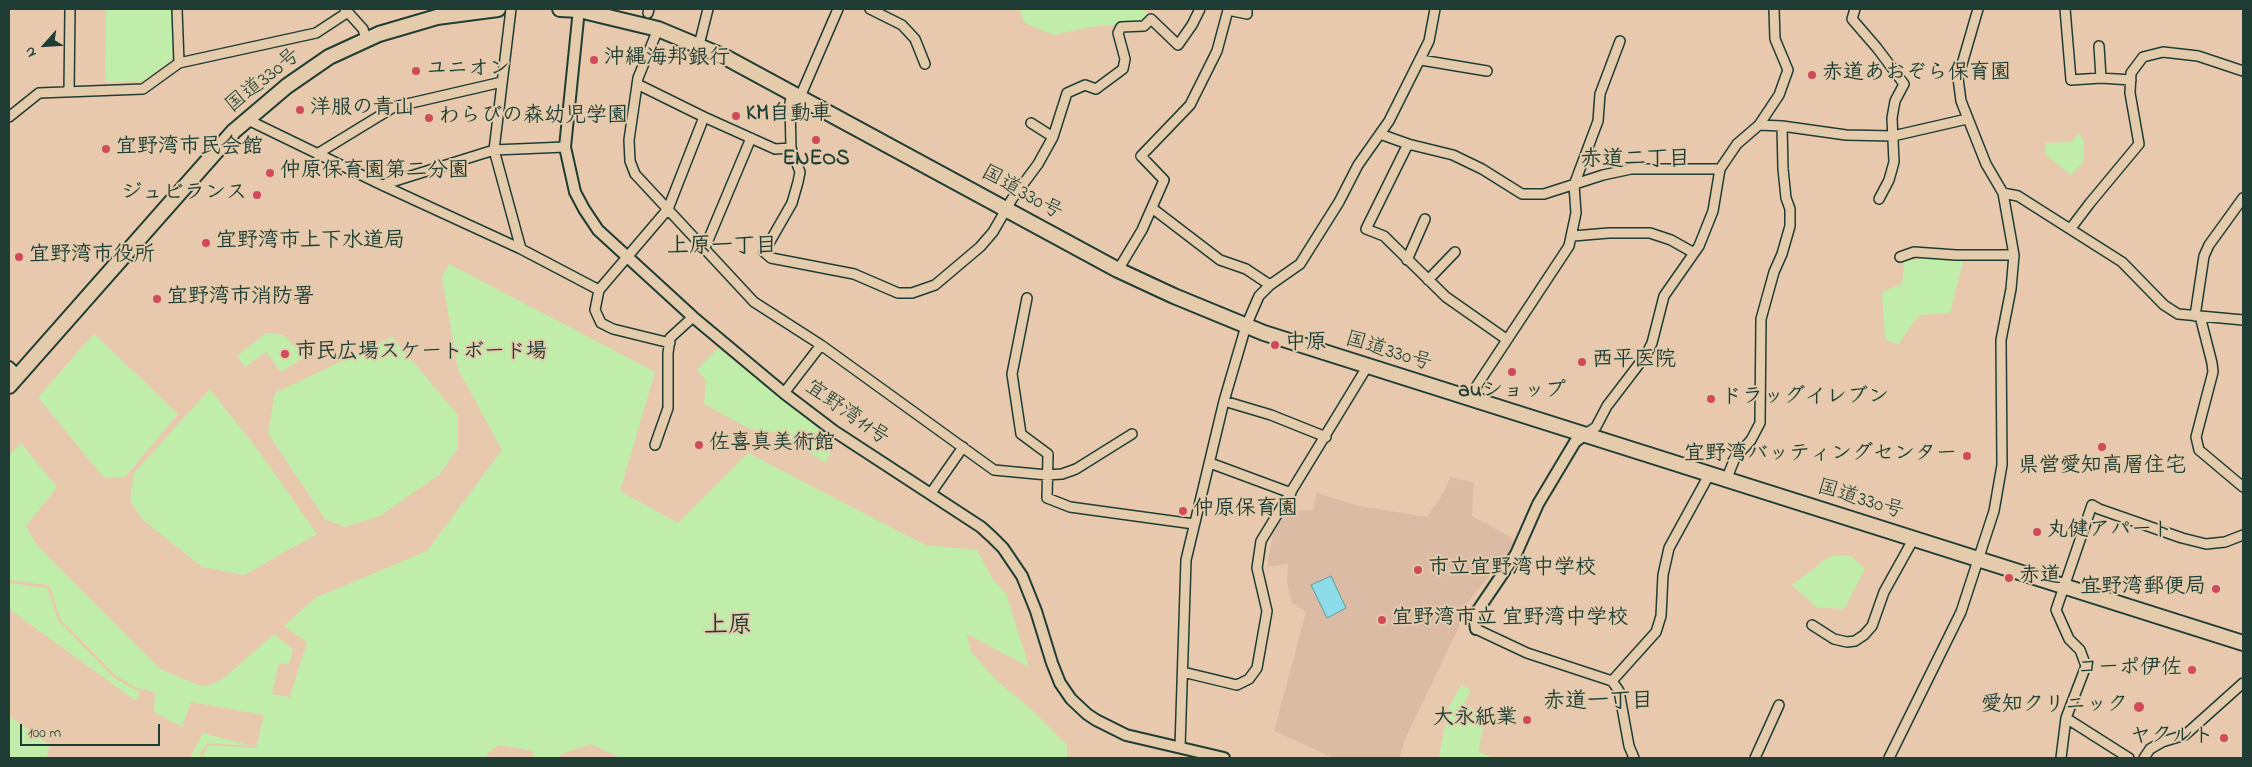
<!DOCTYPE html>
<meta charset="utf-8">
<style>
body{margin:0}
#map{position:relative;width:2252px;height:767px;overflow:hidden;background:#e9c9ad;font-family:"Indie Flower",sans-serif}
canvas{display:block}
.frame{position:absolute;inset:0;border:10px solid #1f3d34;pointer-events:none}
.north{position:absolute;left:20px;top:20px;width:50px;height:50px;-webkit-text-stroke:4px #e4cbac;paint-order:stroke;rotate:244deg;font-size:14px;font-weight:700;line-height:20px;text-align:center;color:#1f3d34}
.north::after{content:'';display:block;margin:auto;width:18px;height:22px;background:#1f3d34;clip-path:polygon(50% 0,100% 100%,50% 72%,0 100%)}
.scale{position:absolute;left:20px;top:724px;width:140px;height:22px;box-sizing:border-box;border:2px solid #1f3d34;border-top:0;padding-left:6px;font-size:15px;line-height:18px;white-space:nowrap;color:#1f3d34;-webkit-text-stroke:4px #e4cbac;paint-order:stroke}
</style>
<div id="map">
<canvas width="2252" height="767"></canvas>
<div class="frame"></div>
<div class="north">N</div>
<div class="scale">100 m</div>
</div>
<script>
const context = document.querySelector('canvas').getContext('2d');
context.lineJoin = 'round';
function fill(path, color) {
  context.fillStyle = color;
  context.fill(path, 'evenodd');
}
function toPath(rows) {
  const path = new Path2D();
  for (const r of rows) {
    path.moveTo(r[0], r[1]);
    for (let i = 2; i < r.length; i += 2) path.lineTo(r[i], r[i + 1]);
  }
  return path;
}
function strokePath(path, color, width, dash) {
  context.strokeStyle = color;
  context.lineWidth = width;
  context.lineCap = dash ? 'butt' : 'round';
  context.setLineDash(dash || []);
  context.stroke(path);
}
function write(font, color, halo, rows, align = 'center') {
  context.font = font + ' "Indie Flower","Klee One",sans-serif';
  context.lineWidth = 4;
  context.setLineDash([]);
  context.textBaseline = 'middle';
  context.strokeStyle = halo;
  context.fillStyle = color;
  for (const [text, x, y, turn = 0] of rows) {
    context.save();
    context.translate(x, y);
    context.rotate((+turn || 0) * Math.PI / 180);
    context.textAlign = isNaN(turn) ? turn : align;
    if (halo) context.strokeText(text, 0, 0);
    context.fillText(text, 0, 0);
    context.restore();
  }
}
fill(toPath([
 [1450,477,1474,483,1472,516,1515,540,1513,546,1465,606,1458,629,1404,741,1400,758,1333,758,1274,731,1306,612,1291,602,1287,580,1288,564,1267,567,1273,533,1286,511,1313,510,1317,493,1359,506,1427,517,1444,492]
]), '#dcbba4');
fill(toPath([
 [106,9,173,9,174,55,170,61,143,81,105,82],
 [1019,9,1145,9,1146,17,1142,22,1090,27,1054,35,1025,23],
 [2077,134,2084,138,2084,161,2071,175,2045,154,2046,143,2072,142],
 [1922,258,1963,262,1950,313,1919,315,1898,344,1885,340,1882,292,1902,284,1904,262],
 [449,264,655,372,620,491,678,523,748,453,925,545,977,550,992,578,1006,593,1029,667,967,634,971,652,997,681,1029,707,1067,745,1067,758,621,758,591,744,561,754,559,758,534,758,534,751,498,745,489,752,486,758,202,758,209,745,256,748,264,715,191,702,182,727,154,712,155,692,137,688,116,676,61,620,49,585,9,580,9,455,21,443,57,487,26,526,36,544,160,669,201,686,210,685,225,677,274,634,293,649,289,664,279,663,272,694,290,697,307,642,284,626,315,598,427,551,502,450,458,369,442,277],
 [266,333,283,335,305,357,281,372,266,352,245,367,237,356],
 [94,334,178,414,125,477,104,478,38,397],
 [392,337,458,415,458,448,440,474,380,516,345,527,325,519,268,433,275,393],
 [718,348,834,441,826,463,778,432,752,430,704,404,706,380,697,370],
 [210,389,260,453,317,534,244,575,202,567,142,519,130,501,134,473],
 [1850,555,1865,569,1844,609,1816,607,1792,585,1830,556],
 [9,583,47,588,58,620,114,678,140,692,136,701,9,609],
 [1461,685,1471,690,1464,704,1485,715,1479,752,1495,758,1439,758,1448,708],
 [9,716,50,745,46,758,9,758],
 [203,733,252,746,207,743,200,754,201,758,190,758]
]), '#c0edaa');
const water = toPath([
 [1331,576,1346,608,1327,618,1311,585,1331,576]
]);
fill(water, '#8cdce9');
strokePath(water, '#609ca1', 1);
const minor = toPath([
 [177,9,179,63],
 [345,9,363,29,366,39],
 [511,9,494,150,521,249],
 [870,9,902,25,915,39,925,64],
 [1855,9,1852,19,1877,48,1904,84,1895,101,1892,118,1894,162,1889,180,1879,199],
 [2065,9,2071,80,2101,78,2131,80],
 [648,13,649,9],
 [658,29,638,78,629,140,630,161,635,174,754,302,821,345,994,470,1047,475,1062,474,1076,469,1132,434],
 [699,45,708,9],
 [2099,46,2101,78],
 [1421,60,1487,71],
 [637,84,704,117,775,149,791,148],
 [69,92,70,9],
 [792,93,790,103,791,148,800,172,798,182,792,203,764,252,771,258,854,274,898,293,912,293,935,285,980,247,993,232,1012,199,1038,164,1053,137,1031,123],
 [800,97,838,9],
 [9,117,39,93,143,89,179,63,316,33,348,12],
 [246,119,382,185,521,249,599,290,668,209,704,117],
 [1759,125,1782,126,1846,135,1893,136,1967,119],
 [1380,134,1408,144,1453,155,1482,169,1522,194,1544,194,1603,175,1631,169,1720,169],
 [1053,137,1067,93,1085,85,1096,89,1123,69,1125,59,1118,33,1121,27,1144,26,1151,19,1178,45,1192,25,1200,9],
 [1408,144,1366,229,1384,236,1446,297,1506,339],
 [317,154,394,107,502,82],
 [382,185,494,150,565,147],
 [2003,193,2018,196,2122,262,2164,305,2178,314,2243,320],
 [1152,208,1220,260,1246,269,1270,285],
 [2071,228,2090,203,2139,144,2130,93,2131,73,2143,57,2163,52,2198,56,2243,71],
 [1573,236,1609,233,1650,233,1671,240,1694,253],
 [704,250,751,138],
 [1900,257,1914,252,1956,255,2014,255],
 [1407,260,1425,219],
 [1118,270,1142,230,1164,180,1141,156,1190,105,1217,51,1228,10,1247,14,1247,9],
 [1428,280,1455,252],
 [599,290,595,310,601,323,613,329,670,343],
 [1027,298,1012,374,1021,434,1048,454,1047,498,1070,507,1194,524],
 [2195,316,2204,256,2209,245,2243,198],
 [2200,316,2212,363,2213,372,2196,437,2199,450,2243,487],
 [784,393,821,345],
 [1468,399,1569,246,1576,213,1574,185,1598,121,1600,94,1620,41],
 [1224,401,1271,415,1326,437],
 [1584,435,1596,427,1607,406,1646,355,1652,343,1664,296,1699,246,1713,211,1720,169,1737,144,1759,125,1779,95,1788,70,1775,39,1774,9],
 [655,445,668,408,668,353,670,338,693,317],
 [1210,463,1291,493],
 [1726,480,1735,458,1751,440,1760,423,1761,319,1774,272,1782,254,1790,226,1790,209,1786,198,1783,169,1782,126],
 [931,493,963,447],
 [1812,625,1834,639,1847,642,1855,641,1864,635,1872,626,1884,592,1914,538],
 [1476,629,1527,653,1612,681,1619,691,1629,746,1634,758],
 [1183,672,1237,685,1249,679,1257,668,1267,611,1257,568,1261,541,1367,367],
 [1612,681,1656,632,1661,616,1663,575,1669,548,1709,475],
 [2066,718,2129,758],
 [1180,747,1186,560,1224,401,1246,326,1259,296,1270,285,1300,264,1339,202,1358,165,1389,121,1429,41,1435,9],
 [1755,758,1779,705],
 [1889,758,1961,612,1994,511,2002,465,2001,340,2011,289,2014,255,2003,193,1986,164,1961,101,1958,78,1978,9],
 [2061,758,2066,718,2086,666,2080,650,2069,639,2056,610,2092,505,2099,509,2182,538,2206,544,2225,542,2243,535],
 [2144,758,2150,749,2162,742,2185,735,2243,683]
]);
const tertiary = toPath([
 [579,9,565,147,575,192,584,209,598,230,693,317,784,393,834,431,981,527,992,537,1003,548,1022,576,1036,611,1052,663,1060,683,1071,699,1087,714,1096,720,1126,735,1224,758],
 [9,367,18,376],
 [1476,629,1474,616,1516,554,1538,504,1575,442,1584,435]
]);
const trunk = toPath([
 [560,9,579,10,658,29,725,57,1118,270,1174,296,1264,333,2243,643],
 [9,386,234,131,287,86,329,57,379,34,437,17,498,9]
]);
strokePath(minor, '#1f3d34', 12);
strokePath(tertiary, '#1f3d34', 14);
strokePath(trunk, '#1f3d34', 18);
strokePath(minor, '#e4cbac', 9);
strokePath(tertiary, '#e4cbac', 10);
strokePath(trunk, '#e4cbac', 14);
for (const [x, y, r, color] of [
 [594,60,5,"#d1495b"],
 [416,71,5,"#d1495b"],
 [1812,75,5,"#d1495b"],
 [300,110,5,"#d1495b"],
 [736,116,5,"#d1495b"],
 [429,118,5,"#d1495b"],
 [816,140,5,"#d1495b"],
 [106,149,5,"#d1495b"],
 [270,173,5,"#d1495b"],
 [257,195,5,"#d1495b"],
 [206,243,5,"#d1495b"],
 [19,257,5,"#d1495b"],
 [157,299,5,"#d1495b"],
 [1275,345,5,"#d1495b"],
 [285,354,5,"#d1495b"],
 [1582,362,5,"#d1495b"],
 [1512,372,5,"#d1495b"],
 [1711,399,5,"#d1495b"],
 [699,445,5,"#d1495b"],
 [2102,447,5,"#d1495b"],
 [1967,456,5,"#d1495b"],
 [1183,511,5,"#d1495b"],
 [2037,532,5,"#d1495b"],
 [1418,570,5,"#d1495b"],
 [2009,578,5,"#d1495b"],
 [2216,589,5,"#d1495b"],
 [1382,620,5,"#d1495b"],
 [2192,670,5,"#d1495b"],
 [2139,707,6,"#d1495b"],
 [1527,720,5,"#d1495b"],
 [2224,738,5,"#d1495b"]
]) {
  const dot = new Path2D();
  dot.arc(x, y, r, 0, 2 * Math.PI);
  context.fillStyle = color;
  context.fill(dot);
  strokePath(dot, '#e4cbac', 2);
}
write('bold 21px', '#1f3d34', '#e4cbac', [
 ["沖縄海邦銀行",604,60],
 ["ユニオン",426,71],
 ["赤道あおぞら保育園",1822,75],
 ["洋服の青山",310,110],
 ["KM自動車",746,116],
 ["わらびの森幼児学園",439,118],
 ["宜野湾市民会館",116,149],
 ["ENEOS",816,161,"center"],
 ["仲原保育園第二分園",280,173],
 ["ジュビランス",247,195,"right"],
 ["宜野湾市上下水道局",216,243],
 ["宜野湾市役所",29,257],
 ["宜野湾市消防署",167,299],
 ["中原",1285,345],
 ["市民広場スケートボード場",295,354],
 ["西平医院",1592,362],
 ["auショップ",1512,393,"center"],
 ["ドラッグイレブン",1721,399],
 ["佐喜真美術館",709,445],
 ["宜野湾バッティングセンター",1957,456,"right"],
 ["県営愛知高層住宅",2102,468,"center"],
 ["仲原保育園",1193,511],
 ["丸健アパート",2047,532],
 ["市立宜野湾中学校",1428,570],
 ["赤道",2019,578],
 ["宜野湾郵便局",2206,589,"right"],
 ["宜野湾市立 宜野湾中学校",1392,620],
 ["コーポ伊佐",2182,670,"right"],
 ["愛知クリニック",2128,707,"right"],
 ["大永紙業",1517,720,"right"],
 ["ヤクルト",2214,738,"right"]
], 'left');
write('21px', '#1f3d34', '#e4cbac', [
 ["国道330号",264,82,-39],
 ["国道330号",1021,194,29],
 ["国道330号",1388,353,17],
 ["宜野湾11号",846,414,35],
 ["国道330号",1860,501,17]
]);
write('bold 22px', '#1f3d34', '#e4cbac', [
 ["赤道二丁目",1635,161],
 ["上原一丁目",722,248],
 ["赤道一丁目",1598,703]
]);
write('bold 24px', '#1f3d34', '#e4cbac', [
 ["上原",728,628]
]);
</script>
